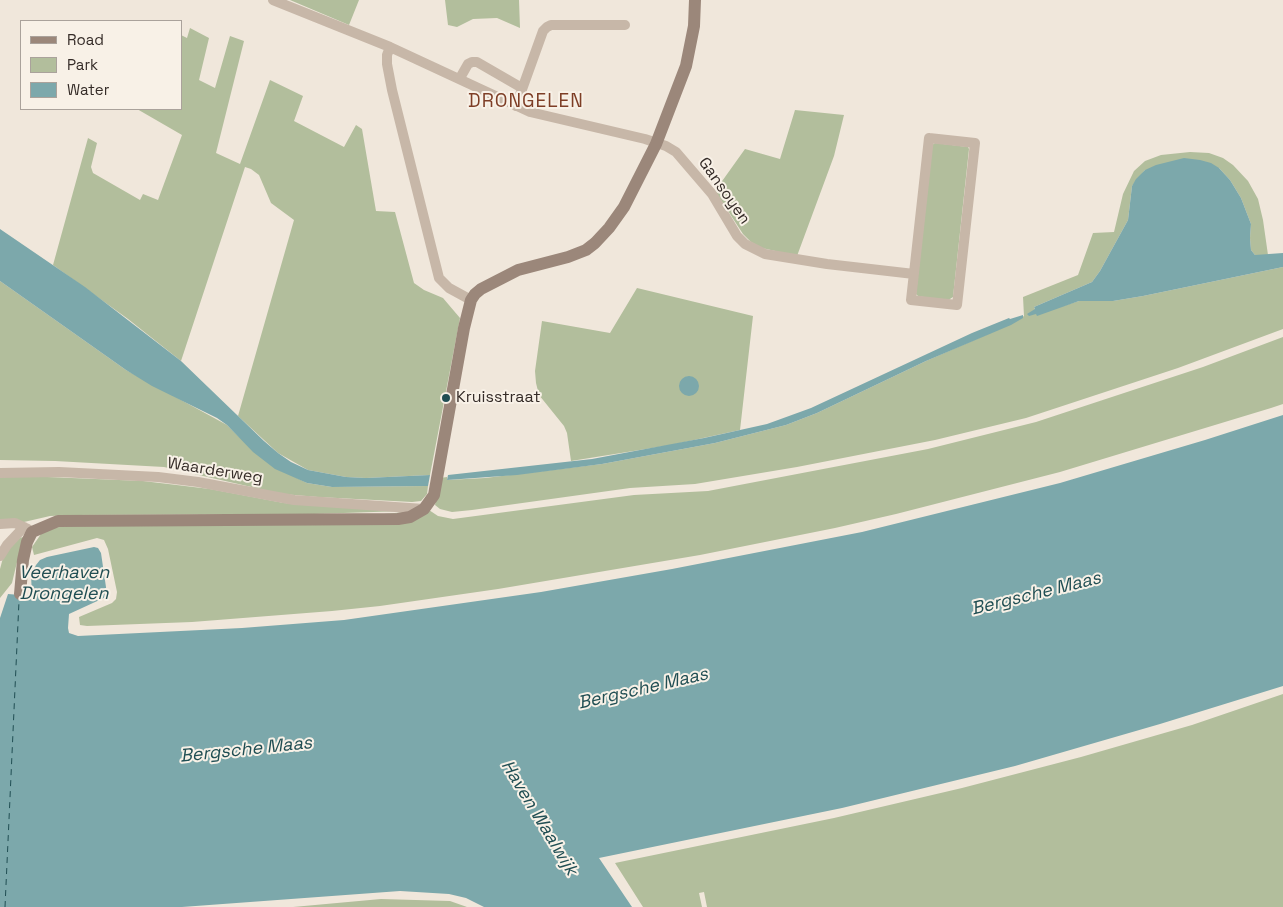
<!DOCTYPE html>
<style>
body{margin:0}
#map{position:relative;width:1283px;height:907px;overflow:hidden;background:#f0e7db;font-family:"Space Grotesk",sans-serif}
canvas{display:block}
.legend{position:absolute;left:20px;top:20px;width:162px;height:90px;box-sizing:border-box;background:#f8f1e7;border:1px solid #aaa29b;margin:0;padding:6px 9px;list-style:none;font-size:15px;color:#352c28}
.legend li{display:flex;align-items:center;gap:10px;height:25px}
.legend b{width:25px;border:1px solid #aaa29b}
</style>
<div id="map">
<canvas width="1283" height="907"></canvas>
<ul class="legend">
<li><b style="height:6px;background:#9b877a"></b>Road</li>
<li><b style="height:14px;background:#b2be9c"></b>Park</li>
<li><b style="height:14px;background:#7ca8ab"></b>Water</li>
</ul>
</div>
<script>
const context = document.querySelector('canvas').getContext('2d');
context.lineJoin = 'round';
function fill(path, color) {
  context.fillStyle = color;
  context.fill(path, 'evenodd');
}
function toPath(rows) {
  const path = new Path2D();
  for (const r of rows) {
    if (r.length === 3) {
      path.moveTo(r[0] + r[2], r[1]);
      path.arc(r[0], r[1], r[2], 0, 2 * Math.PI);
      continue;
    }
    path.moveTo(r[0], r[1]);
    for (let i = 2; i < r.length; i += 2) path.lineTo(r[i], r[i + 1]);
  }
  return path;
}
function strokePath(path, color, width, dash) {
  context.strokeStyle = color;
  context.lineWidth = width;
  context.lineCap = dash ? 'butt' : 'round';
  context.setLineDash(dash || []);
  context.stroke(path);
}
function write(font, color, halo, rows, align = 'center') {
  context.font = font + ' "Space Grotesk",sans-serif';
  context.lineWidth = 4;
  context.setLineDash([]);
  context.textBaseline = 'middle';
  context.strokeStyle = halo;
  context.fillStyle = color;
  for (const [text, x, y, turn = 0] of rows) {
    context.save();
    context.translate(x, y);
    context.rotate((+turn || 0) * Math.PI / 180);
    context.textAlign = isNaN(turn) ? turn : align;
    if (halo) context.strokeText(text, 0, 0);
    context.fillText(text, 0, 0);
    context.restore();
  }
}
fill(toPath([
 [290,0,359,0,349,25],
 [445,0,519,0,520,28,497,18,473,19,457,27,448,25],
 [190,28,209,38,199,80,215,88,230,36,244,41,216,153,240,164,270,80,303,96,294,121,344,147,356,125,362,129,376,211,395,212,414,283,424,290,443,298,460,318,430,475,366,478,346,477,308,470,278,453,238,416,294,220,271,203,259,175,251,169,245,167,181,361,128,319,53,265,88,138,97,143,91,167,93,173,140,200,143,194,158,200,182,135,137,109,181,109,181,35,187,38],
 [795,110,844,115,834,156,797,256,762,248,751,242,743,234,715,191,745,149,780,159],
 [935,143,968,147,969,149,953,297,947,301,918,296,916,294,932,145],
 [1190,152,1209,153,1223,158,1233,165,1248,181,1258,199,1263,220,1268,255,1255,255,1251,250,1250,238,1251,224,1241,198,1230,180,1219,168,1145,170,1132,186,1128,220,1100,271,1092,282,1034,307,1037,314,1079,301,1113,301,1143,296,1283,267,1283,329,1178,368,1026,418,935,440,797,467,695,484,630,488,472,510,452,512,440,509,435,505,440,478,447,477,447,480,485,478,602,464,715,443,786,425,817,413,926,361,1011,324,1024,316,1023,297,1078,275,1093,233,1114,232,1123,194,1134,171,1145,161,1161,155],
 [0,281,126,370,227,425,238,436,295,477,307,483,332,487,428,486,427,494,421,501,412,502,318,497,282,494,164,467,55,461,0,460],
 [637,288,753,316,740,430,671,445,571,461,567,433,564,426,539,395,536,383,535,371,542,321,610,333],
 [1283,337,1283,404,1271,408,1060,472,896,514,835,528,700,555,498,589,380,606,332,611,192,622,87,626,80,625,79,617,112,603,116,599,117,592,108,549,104,540,97,538,34,555,32,547,41,534,52,528,67,526,281,523,429,510,438,516,453,519,634,495,708,491,928,449,1036,422,1203,367],
 [0,475,143,481,210,489,284,503,403,511,314,514,73,515,50,516,24,522,0,522],
 [23,537,12,583,0,598,0,569,4,554,17,539],
 [1283,694,1283,907,707,907,704,892,699,893,702,907,643,907,615,863,834,818,962,788,1081,757,1192,725],
 [381,899,450,901,467,907,293,907]
]), '#b2be9c');
fill(toPath([
 [1184,158,1200,160,1211,163,1219,168,1230,180,1241,198,1251,224,1250,238,1251,250,1255,255,1283,253,1283,267,1143,296,1113,301,1079,301,1037,316,1036,314,1029,316,1027,314,1035,309,1034,307,1092,282,1100,271,1128,220,1132,186,1136,179,1145,170,1156,165],
 [0,229,85,287,181,361,264,441,278,453,291,462,308,470,346,477,366,478,430,475,428,486,332,487,307,483,275,469,253,452,227,425,217,418,152,386,126,370,0,281],
 [1023,315,1023,318,1011,325,926,361,817,413,786,425,715,443,602,464,517,475,447,480,448,475,592,459,704,438,767,424,811,408,972,333,1009,318,1010,319],
 [689,386,10],
 [1283,415,1283,686,1160,724,1015,766,842,808,599,858,632,907,484,907,466,898,449,894,400,891,182,907,0,907,0,618,8,594,32,596,31,575,36,565,40,560,47,557,94,547,98,548,101,553,107,594,106,597,69,614,68,628,69,633,78,636,242,628,344,620,541,592,672,569,862,532,1060,483,1205,440]
]), '#7ca8ab');
strokePath(toPath([
 [5,907,19,601]
]), '#204e53', 1, [6, 5]);
strokePath(toPath([
 [273,0,390,47,530,112,645,139,666,146,676,152,712,194,737,236,745,244,765,254,827,264,914,274],
 [390,47,387,55,387,64,392,90,439,278,449,288,471,300],
 [460,78,468,64,472,62,477,62,522,88],
 [516,106,543,31,547,27,551,25,625,25],
 [929,138,975,143,957,305,911,300,929,138],
 [0,473,59,472,158,477,198,482,294,500,424,509],
 [0,524,15,523,28,529],
 [0,556,7,545,24,527]
]), '#c7b7a8', 10);
strokePath(toPath([
 [20,594,23,560,27,542,32,532,58,521,398,519,410,517,424,509,434,495,464,328,471,300,475,294,481,289,518,270,568,257,586,250,595,243,609,228,624,207,656,144,686,66,694,26,695,0]
]), '#9b877a', 12);
for (const [x, y, r, color] of [
 [446,398,5,"#204e53"]
]) {
  const dot = new Path2D();
  dot.arc(x, y, r, 0, 2 * Math.PI);
  context.fillStyle = color;
  context.fill(dot);
  strokePath(dot, '#f8f1e7', 2);
}
write('16px', '#352c28', '#f8f1e7', [
 ["Gansoyen",724,191,55],
 ["Waarderweg",215,471,9]
]);
write('16px', '#352c28', '#f8f1e7', [
 ["Kruisstraat",456,398]
], 'left');
write('italic 18px', '#204e53', '#f8f1e7', [
 ["Veerhaven",64,573],
 ["Drongelen",64,594],
 ["Bergsche Maas",1036,594,-14],
 ["Bergsche Maas",643,689,-13],
 ["Bergsche Maas",246,750,-6],
 ["Haven Waalwijk",539,818,59]
]);
context.letterSpacing = '1px';
write('19px', '#7e3e26', '#f8f1e7', [
 ["DRONGELEN",526,102]
]);
context.letterSpacing = '0px';
</script>
